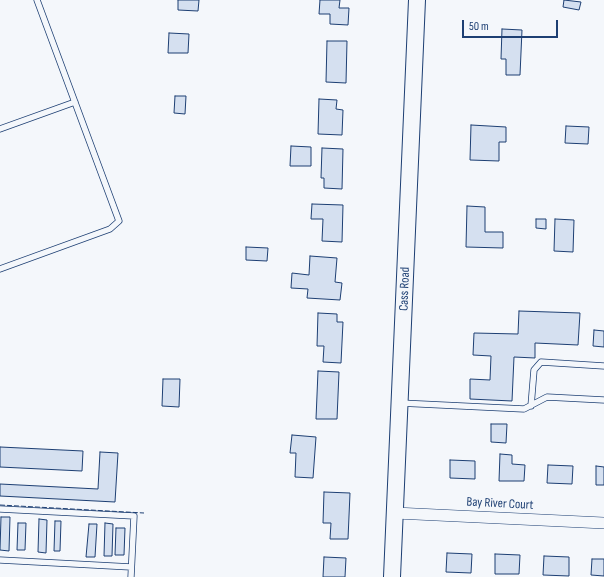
<!DOCTYPE html>
<style>
body{margin:0}
#map{position:relative;width:604px;height:577px;overflow:hidden;background:#f4f7fb;font-family:"Sofia Sans Condensed",sans-serif}
canvas{display:block}
.scale{position:absolute;left:462px;top:20px;width:96px;height:18px;box-sizing:border-box;border:2px solid #1d3f73;border-top:0;padding-left:5px;font-size:12px;line-height:14px;white-space:nowrap;color:#1d3f73;-webkit-text-stroke:3px #f4f7fb;paint-order:stroke}
</style>
<div id="map">
<canvas width="604" height="577"></canvas>
<div class="scale">50 m</div>
</div>
<script>
const context = document.querySelector('canvas').getContext('2d');
context.lineJoin = 'round';
function fill(path, color) {
  context.fillStyle = color;
  context.fill(path, 'evenodd');
}
function toPath(rows) {
  const path = new Path2D();
  for (const r of rows) {
    path.moveTo(r[0], r[1]);
    for (let i = 2; i < r.length; i += 2) path.lineTo(r[i], r[i + 1]);
  }
  return path;
}
function strokePath(path, color, width, dash) {
  context.strokeStyle = color;
  context.lineWidth = width;
  context.lineCap = dash ? 'butt' : 'round';
  context.setLineDash(dash || []);
  context.stroke(path);
}
function write(font, color, halo, rows, align = 'center') {
  context.font = font + ' "Sofia Sans Condensed",sans-serif';
  context.lineWidth = 3;
  context.setLineDash([]);
  context.textBaseline = 'middle';
  context.strokeStyle = halo;
  context.fillStyle = color;
  for (const [text, x, y, turn = 0] of rows) {
    context.save();
    context.translate(x, y);
    context.rotate((+turn || 0) * Math.PI / 180);
    context.textAlign = isNaN(turn) ? turn : align;
    if (halo) context.strokeText(text, 0, 0);
    context.fillText(text, 0, 0);
    context.restore();
  }
}
const building = toPath([
 [178,0,199,0,198,11,178,10,178,0],
 [320,0,340,0,339,8,349,8,348,25,330,24,330,14,319,14,320,0],
 [564,0,581,2,579,10,563,7,564,0],
 [502,29,522,30,520,75,506,75,506,59,501,59,502,29],
 [169,33,189,34,188,53,168,53,169,33],
 [327,41,347,41,346,83,326,82,327,41],
 [175,96,186,96,185,114,174,113,175,96],
 [319,99,337,100,336,109,343,110,342,135,318,134,319,99],
 [471,125,506,127,506,142,499,142,499,161,470,160,471,125],
 [566,126,589,127,588,144,565,143,566,126],
 [291,146,311,147,311,166,290,166,291,146],
 [322,148,343,149,342,189,324,188,324,178,321,178,322,148],
 [312,204,343,205,342,242,322,241,323,219,311,219,312,204],
 [467,206,485,207,485,232,503,232,503,248,466,247,467,206],
 [536,219,546,219,546,229,536,228,536,219],
 [555,219,574,220,573,252,554,251,555,219],
 [246,247,268,248,267,261,246,260,246,247],
 [310,256,337,258,335,282,342,283,340,300,307,298,308,289,291,288,292,273,309,275,310,256],
 [519,311,580,313,578,345,535,343,535,358,514,357,512,401,470,399,470,379,490,380,491,356,473,355,474,333,518,334,519,311],
 [318,313,337,314,337,322,343,322,341,363,323,362,324,346,317,346,318,313],
 [594,330,604,331,604,347,593,346,594,330],
 [318,371,339,372,337,419,316,419,318,371],
 [163,379,180,379,179,407,162,406,163,379],
 [491,424,507,424,506,443,491,442,491,424],
 [292,435,316,437,313,478,295,477,296,453,290,453,292,435],
 [0,447,83,451,82,471,0,467,0,447],
 [100,452,118,453,115,502,0,496,0,484,98,489,100,452],
 [500,454,512,455,512,464,525,465,524,481,499,481,500,454],
 [450,460,475,461,475,479,450,478,450,460],
 [548,465,573,466,572,484,547,483,548,465],
 [596,466,604,467,604,485,596,485,596,466],
 [324,492,350,493,348,539,330,539,331,523,323,523,324,492],
 [1,517,10,517,9,551,0,550,1,517],
 [39,519,47,520,46,553,38,552,39,519],
 [55,521,61,521,60,551,54,551,55,521],
 [18,523,26,523,25,550,17,550,18,523],
 [105,523,113,524,112,556,104,556,105,523],
 [89,524,97,524,95,557,86,557,89,524],
 [116,528,125,528,124,555,115,555,116,528],
 [447,553,472,554,471,573,446,572,447,553],
 [495,554,520,555,519,574,495,574,495,554],
 [544,556,569,557,569,576,543,575,544,556],
 [324,557,346,558,345,577,323,577,324,557],
 [592,559,604,559,604,576,591,575,592,559]
]);
fill(building, '#d5e0f0');
strokePath(building, '#1d3f73', 1);
const lane = toPath([
 [0,129,75,102],
 [0,269,110,229,119,221,37,0],
 [400,403,524,409,547,397,604,400],
 [531,406,534,370,541,362,604,366],
 [0,509,134,516,131,577],
 [0,560,131,567]
]);
const street = toPath([
 [395,513,604,523]
]);
const secondary = toPath([
 [392,577,417,0]
]);
strokePath(lane, '#1d3f73', 7);
strokePath(street, '#1d3f73', 12);
strokePath(secondary, '#1d3f73', 18);
strokePath(lane, '#f4f7fb', 5.5);
strokePath(street, '#f4f7fb', 11);
strokePath(secondary, '#f4f7fb', 16);
strokePath(toPath([
 [0,505,144,513]
]), '#1d3f73', 1, [5, 2]);
write('13px', '#1d3f73', '#f4f7fb', [
 ["Cass Road",405,289,-88],
 ["Bay River Court",500,504,3]
]);
</script>
